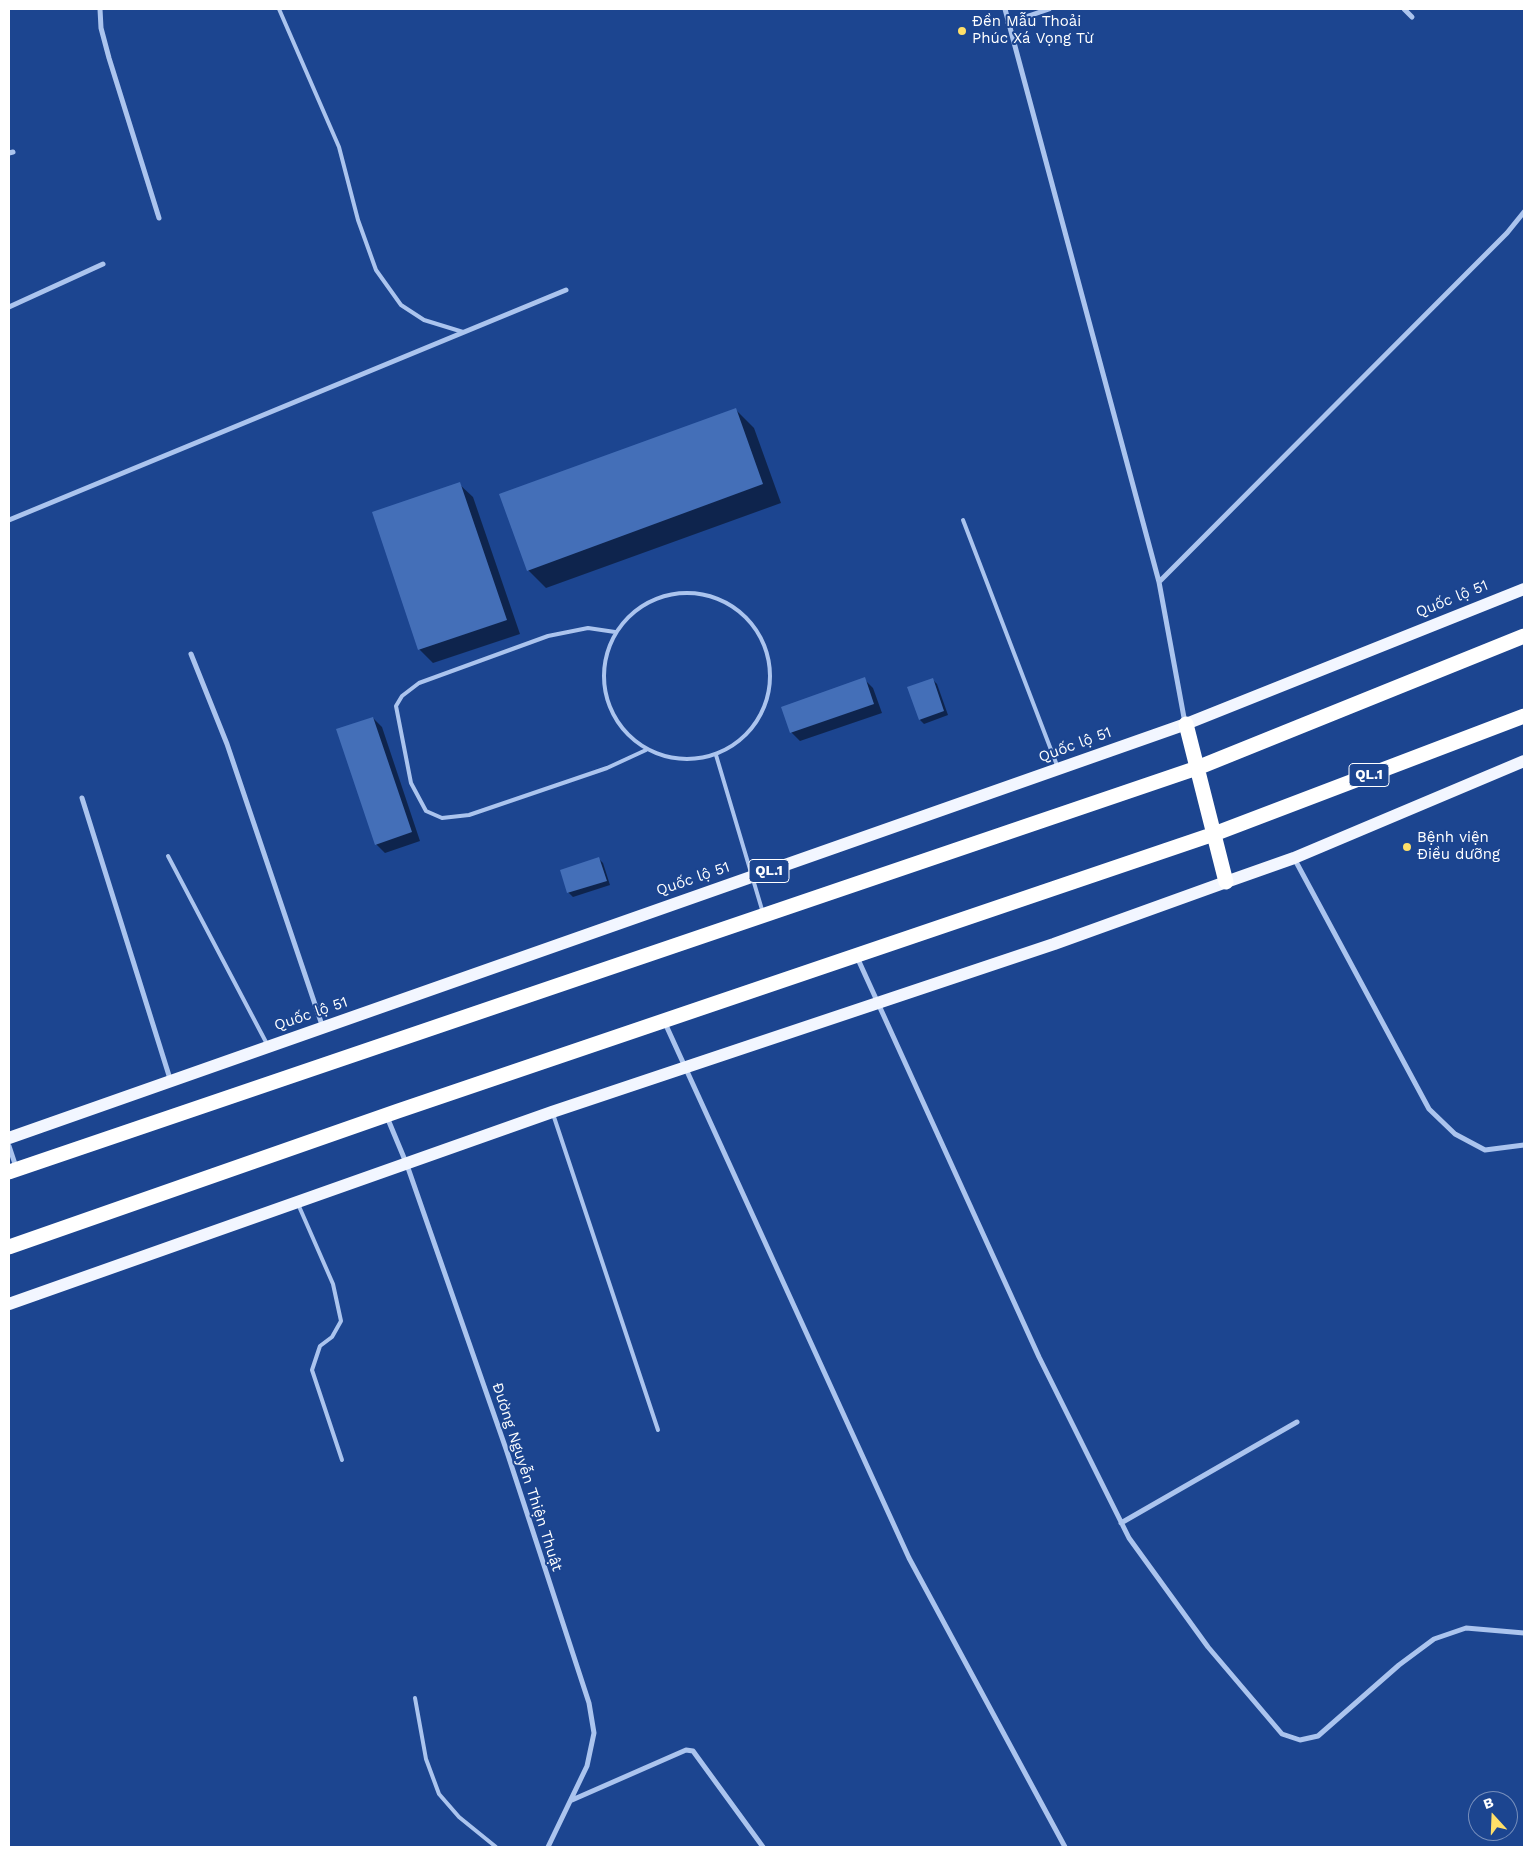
<!DOCTYPE html>
<meta charset="utf-8">
<style>
body{margin:0}
#map{position:relative;width:1533px;height:1856px;overflow:hidden;background:#1c4590;font-family:"Work Sans",sans-serif}
canvas{display:block}
.frame{position:absolute;inset:0;border:10px solid #fff;pointer-events:none}
.north{position:absolute;left:1468px;top:1791px;width:50px;height:50px;box-sizing:border-box;background:#1c4590;border:1px solid #778fbc;border-radius:50%;rotate:340deg;font-size:14px;font-weight:700;line-height:20px;text-align:center;color:#fff}
.north::after{content:'';display:block;margin:auto;width:18px;height:22px;background:#ffdf68;clip-path:polygon(50% 0,100% 100%,50% 72%,0 100%)}
</style>
<div id="map">
<canvas width="1533" height="1856"></canvas>
<div class="frame"></div>
<div class="north">B</div>
</div>
<script>
const context = document.querySelector('canvas').getContext('2d');
context.lineJoin = 'round';
function fill(path, color) {
  context.fillStyle = color;
  context.fill(path, 'evenodd');
}
function toPath(rows) {
  const path = new Path2D();
  for (const r of rows) {
    if (r.length === 3) {
      path.moveTo(r[0] + r[2], r[1]);
      path.arc(r[0], r[1], r[2], 0, 2 * Math.PI);
      continue;
    }
    path.moveTo(r[0], r[1]);
    for (let i = 2; i < r.length; i += 2) path.lineTo(r[i], r[i + 1]);
  }
  return path;
}
function strokePath(path, color, width, dash) {
  context.strokeStyle = color;
  context.lineWidth = width;
  context.lineCap = dash ? 'butt' : 'round';
  context.setLineDash(dash || []);
  context.stroke(path);
}
function write(font, color, halo, rows, align = 'center') {
  context.font = font + ' "Work Sans",sans-serif';
  context.lineWidth = 4;
  context.setLineDash([]);
  context.textBaseline = 'middle';
  context.strokeStyle = halo;
  context.fillStyle = color;
  for (const [text, x, y, turn = 0] of rows) {
    context.save();
    context.translate(x, y);
    context.rotate((+turn || 0) * Math.PI / 180);
    context.textAlign = isNaN(turn) ? turn : align;
    if (halo) context.strokeText(text, 0, 0);
    context.fillText(text, 0, 0);
    context.restore();
  }
}
fill(toPath([
 [735,409,754,428,781,503,546,588,528,570],
 [459,484,473,497,520,634,433,663,419,649],
 [864,679,873,688,882,713,800,741,791,732],
 [933,680,937,684,948,715,924,724,920,720],
 [373,718,382,727,420,841,385,853,376,844],
 [599,859,603,863,610,885,573,897,568,892]
]), '#0007');
fill(toPath([
 [736,408,763,484,527,571,499,494],
 [460,482,507,620,418,650,372,512],
 [865,677,874,704,790,733,781,707],
 [933,678,944,711,919,720,907,687],
 [373,717,412,832,375,845,336,729],
 [599,857,607,881,567,893,560,870]
]), '#446fb8');
strokePath(toPath([
 [279,9,339,147,358,220,376,270,401,305,424,320,463,332],
 [963,520,1058,768],
 [687,676,83],
 [615,632,588,628,548,636,419,683,402,696,396,706,411,783,426,811,442,818,469,815,607,768,646,750],
 [716,755,763,913],
 [168,856,267,1044],
 [553,1114,658,1430],
 [298,1204,333,1284,341,1321,332,1337,320,1346,312,1370,342,1460],
 [415,1698,426,1759,439,1794,459,1817,496,1847]
]), '#abc4ee', 4);
strokePath(toPath([
 [100,9,101,28,109,58,159,218],
 [1005,9,1159,582,1185,723],
 [1404,9,1412,17],
 [1008,23,1049,9],
 [9,153,13,152],
 [9,307,103,264],
 [9,520,566,290],
 [1159,582,1507,233,1524,212],
 [191,654,227,744,323,1028],
 [82,798,171,1082],
 [1294,858,1429,1109,1455,1134,1485,1150,1524,1145],
 [857,957,1039,1357,1129,1538,1208,1647,1282,1734,1300,1740,1318,1736,1399,1665,1434,1639,1466,1628,1524,1633],
 [665,1023,909,1558,1065,1847],
 [387,1117,407,1165,506,1449,589,1703,594,1733,587,1766,548,1847],
 [9,1146,16,1167],
 [1121,1523,1297,1422],
 [572,1800,686,1750,693,1751,763,1847]
]), '#abc4ee', 5);
strokePath(toPath([
 [9,1138,1186,724,1524,589],
 [9,1304,552,1112,1054,944,1226,882,1294,858,1524,761]
]), '#f2f6ff', 12);
strokePath(toPath([
 [1186,724,1226,882],
 [9,1172,1197,768,1524,636],
 [9,1247,398,1111,1214,834,1524,716]
]), '#fff', 15);
for (const [x, y, r, color] of [
 [962,31,5,"#ffdf68"],
 [1407,847,5,"#ffdf68"]
]) {
  const dot = new Path2D();
  dot.arc(x, y, r, 0, 2 * Math.PI);
  context.fillStyle = color;
  context.fill(dot);
  strokePath(dot, '#1c4590', 2);
}
for (const [x, y, w] of [
 [1369,775,40],
 [769,871,40]
]) {
  const box = new Path2D();
  box.roundRect(x - w / 2, y - 11.5, w, 23, 4);
  context.fillStyle = '#1c4590';
  context.fill(box);
  strokePath(box, '#fff', 1);
}
write('bold 14px', '#fff', null, [
 ["QL.1",1369,775],
 ["QL.1",769,871]
]);
write('15px', '#fff', '#1c4590', [
 ["Đền Mẫu Thoải",972,22],
 ["Phúc Xá Vọng Từ",972,39],
 ["Bệnh viện",1417,838],
 ["Điều dưỡng",1417,855]
], 'left');
write('15px', '#fff', '#1c4590', [
 ["Quốc lộ 51",1452,599,-22],
 ["Quốc lộ 51",1075,745,-20],
 ["Quốc lộ 51",693,879,-19],
 ["Quốc lộ 51",311,1014,-19],
 ["Đường Nguyễn Thiện Thuật",527,1477,72]
]);
</script>
